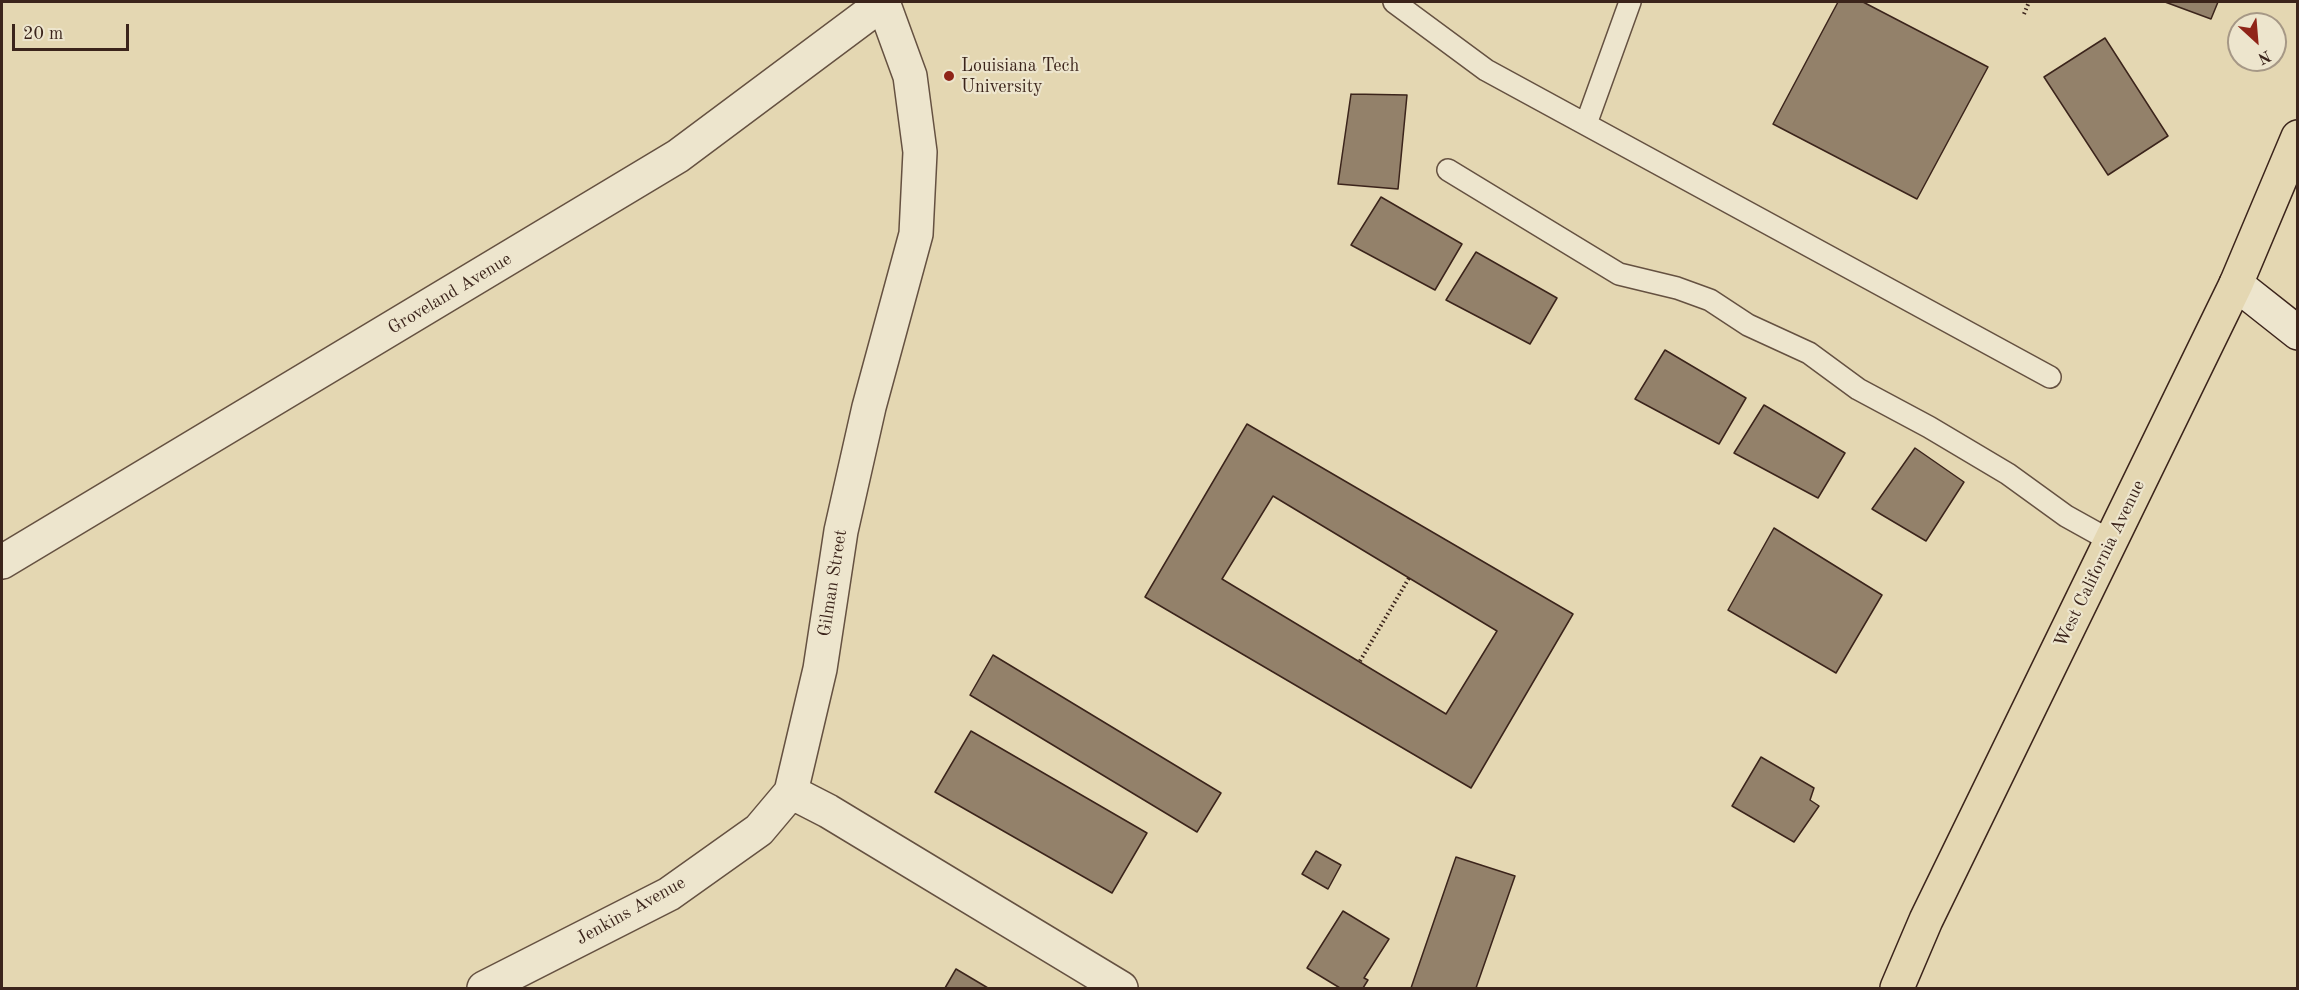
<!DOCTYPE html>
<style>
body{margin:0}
#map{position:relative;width:2299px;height:990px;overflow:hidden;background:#e4d7b2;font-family:"Old Standard TT",serif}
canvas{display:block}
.frame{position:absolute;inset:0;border:3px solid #3b241b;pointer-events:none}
.north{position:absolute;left:2227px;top:12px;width:60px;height:60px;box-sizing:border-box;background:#ede5cd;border:2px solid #a69886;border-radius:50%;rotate:154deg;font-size:16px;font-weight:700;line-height:24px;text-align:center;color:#3b241b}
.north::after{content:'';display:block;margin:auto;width:21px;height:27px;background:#8f2418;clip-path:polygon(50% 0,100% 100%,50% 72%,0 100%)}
.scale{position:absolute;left:12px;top:24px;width:117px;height:27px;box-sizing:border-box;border:3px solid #3b241b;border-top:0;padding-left:8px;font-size:18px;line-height:21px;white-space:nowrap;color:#3b241b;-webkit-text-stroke:4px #ede5cd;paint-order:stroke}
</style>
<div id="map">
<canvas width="2299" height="990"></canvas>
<div class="frame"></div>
<div class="north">N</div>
<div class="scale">20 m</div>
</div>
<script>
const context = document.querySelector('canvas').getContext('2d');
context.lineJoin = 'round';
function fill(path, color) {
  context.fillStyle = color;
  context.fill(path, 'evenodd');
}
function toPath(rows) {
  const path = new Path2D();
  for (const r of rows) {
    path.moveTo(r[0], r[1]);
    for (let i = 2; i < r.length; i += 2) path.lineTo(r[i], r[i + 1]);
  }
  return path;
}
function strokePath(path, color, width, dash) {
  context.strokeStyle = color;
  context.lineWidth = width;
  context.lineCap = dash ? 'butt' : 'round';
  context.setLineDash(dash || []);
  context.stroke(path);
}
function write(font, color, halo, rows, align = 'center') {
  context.font = font + ' "Old Standard TT",serif';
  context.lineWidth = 4.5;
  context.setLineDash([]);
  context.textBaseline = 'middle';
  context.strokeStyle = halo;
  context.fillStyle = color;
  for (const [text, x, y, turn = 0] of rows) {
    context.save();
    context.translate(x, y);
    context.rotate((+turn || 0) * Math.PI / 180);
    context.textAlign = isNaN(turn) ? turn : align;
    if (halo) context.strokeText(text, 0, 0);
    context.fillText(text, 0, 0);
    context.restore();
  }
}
const building = toPath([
 [1838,2,1863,2,1988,67,1917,199,1773,124,1838,2],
 [2165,2,2218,2,2211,19,2165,2],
 [2105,38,2168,136,2108,175,2044,77,2105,38],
 [1351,94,1407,95,1398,189,1338,184,1351,94],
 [1381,197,1462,244,1435,290,1351,245,1381,197],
 [1476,252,1557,298,1530,344,1446,300,1476,252],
 [1665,350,1746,398,1719,444,1635,399,1665,350],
 [1764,405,1845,453,1818,498,1734,453,1764,405],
 [1247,424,1573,614,1471,788,1145,597,1247,424],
 [1273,496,1497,631,1446,714,1222,579,1273,496],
 [1915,448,1964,482,1926,541,1872,509,1915,448],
 [1774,528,1882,595,1836,673,1728,610,1774,528],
 [993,655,1221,793,1197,832,970,695,993,655],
 [971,731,1147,833,1112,893,935,792,971,731],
 [1761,757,1814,788,1810,800,1819,806,1794,842,1732,806,1761,757],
 [1316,851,1341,865,1328,889,1302,874,1316,851],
 [1456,857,1515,876,1476,988,1411,988,1456,857],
 [1343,911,1389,939,1364,978,1368,980,1363,988,1340,988,1307,968,1343,911],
 [956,969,988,988,945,988,956,969]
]);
fill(building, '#93816a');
strokePath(building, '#3b241b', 1.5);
const service = toPath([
 [1394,2,1486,70,2050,377],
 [1586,124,1630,2],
 [1448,170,1619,274,1677,288,1710,300,1748,325,1809,353,1858,389,1929,427,2008,474,2066,516,2111,541]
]);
const minor = toPath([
 [883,2,910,76,920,152,916,234,869,407,841,531,820,669,791,792,828,811,1121,988],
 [2,562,678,156,883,3],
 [484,988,669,894,759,830,791,792]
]);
const secondary = toPath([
 [2236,284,2298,333]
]);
const primary = toPath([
 [1897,988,1926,920,2236,284,2298,137]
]);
strokePath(service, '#655141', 24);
strokePath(minor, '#655141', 36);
strokePath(secondary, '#3b241b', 36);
strokePath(primary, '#3b241b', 36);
strokePath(toPath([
 [2024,14,2029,2],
 [1360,661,1409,578]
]), '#3b241b', 4, [1.5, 3]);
strokePath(service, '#ede5cd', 21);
strokePath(minor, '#ede5cd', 33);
strokePath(secondary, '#ede5cd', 33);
strokePath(primary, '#e4d7b2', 33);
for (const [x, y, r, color] of [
 [949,76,6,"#8f2418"]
]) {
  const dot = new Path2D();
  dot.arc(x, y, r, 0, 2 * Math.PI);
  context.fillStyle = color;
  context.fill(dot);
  strokePath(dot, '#ede5cd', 2);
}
write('18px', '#3b241b', '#ede5cd', [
 ["Louisiana Tech",961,66],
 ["University",961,87]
], 'left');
write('18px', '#3b241b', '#ede5cd', [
 ["Groveland Avenue",450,294,-31],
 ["West California Avenue",2100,564,-64],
 ["Gilman Street",833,583,-81],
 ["Jenkins Avenue",631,911,-29]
]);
</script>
